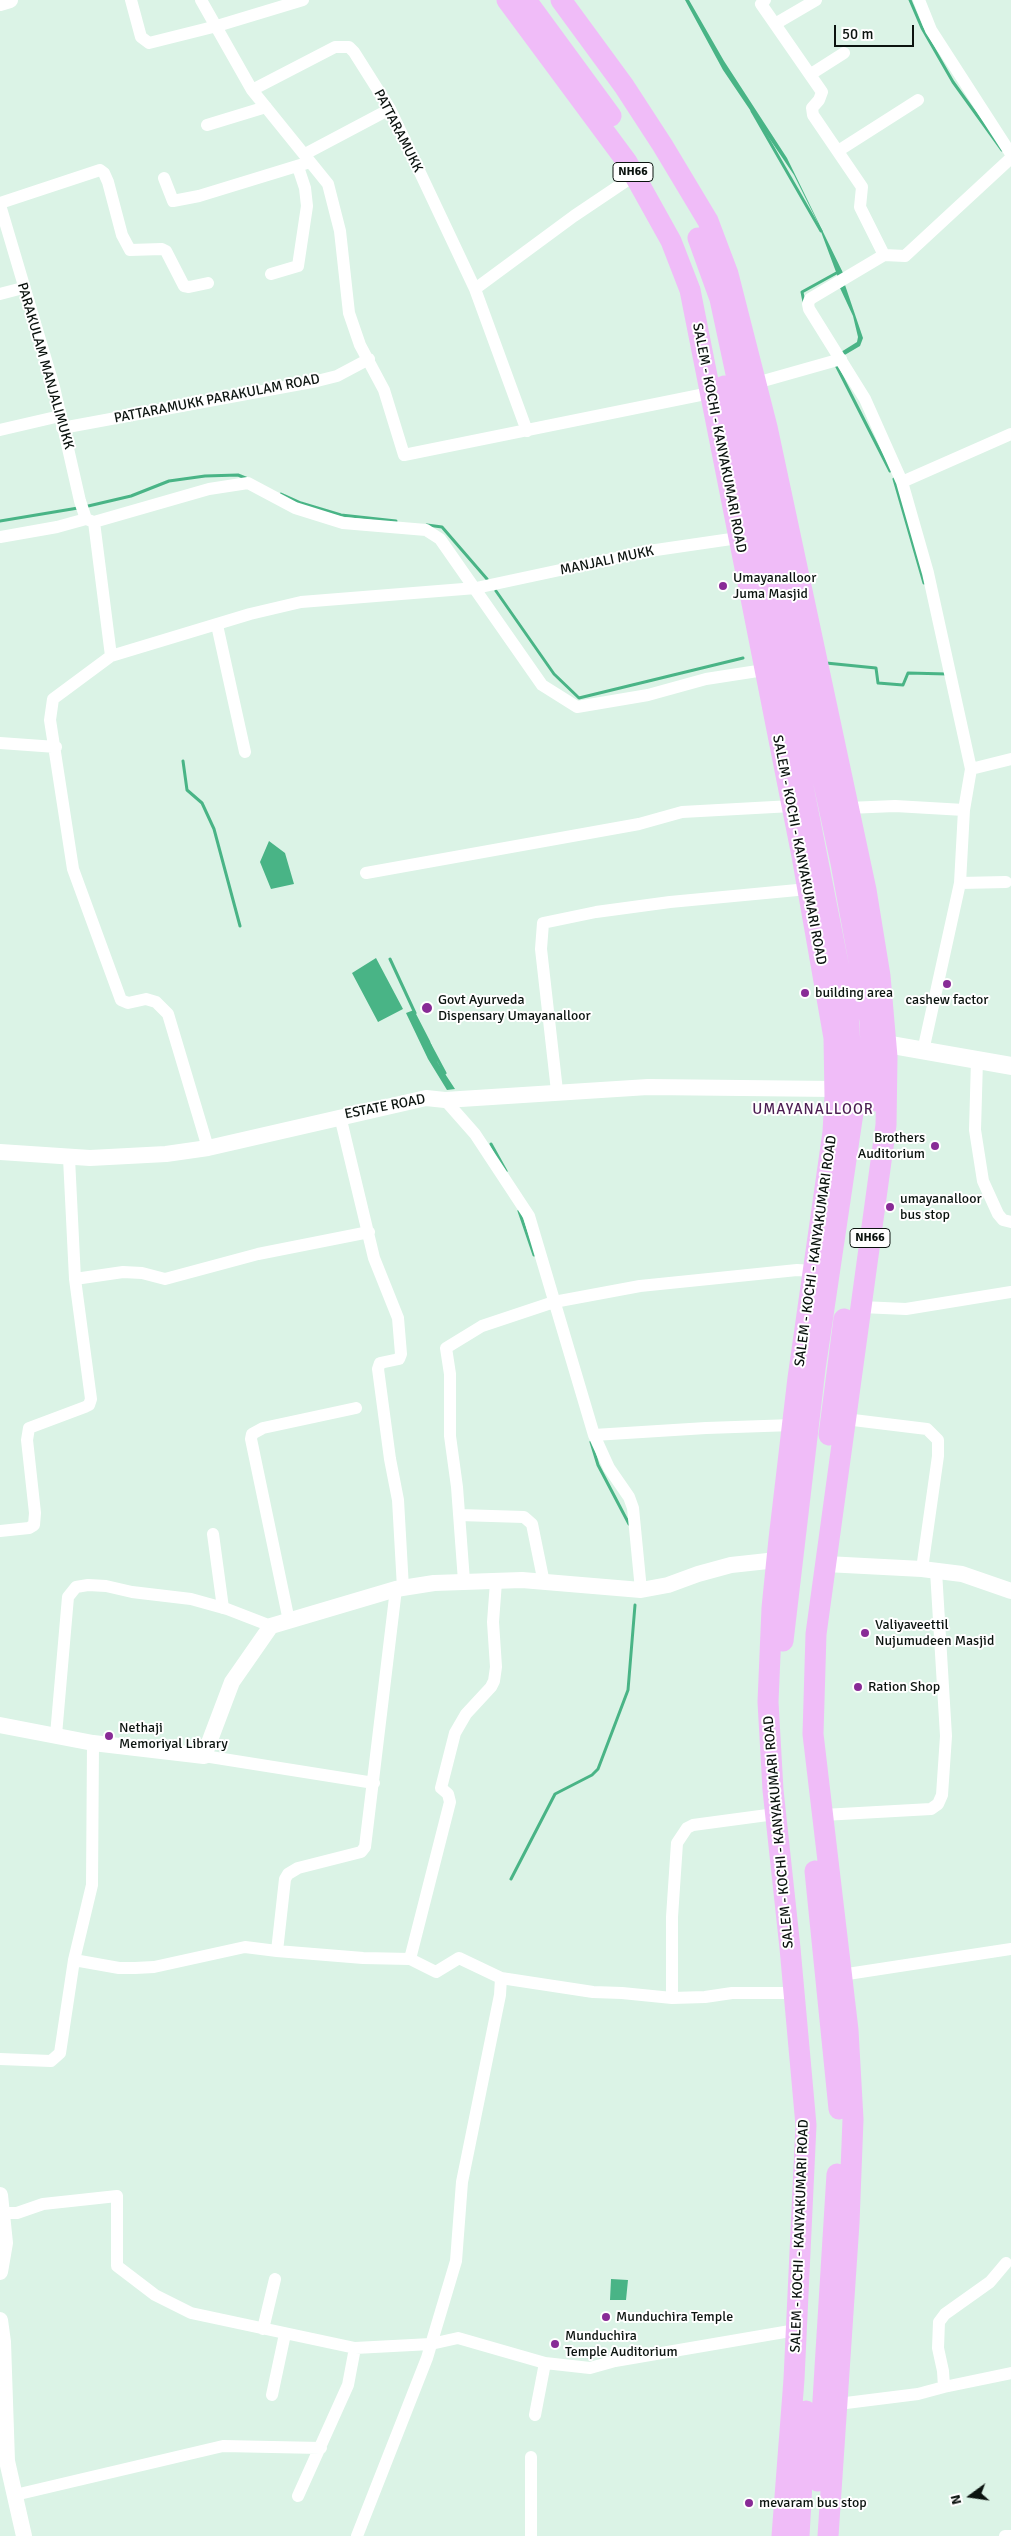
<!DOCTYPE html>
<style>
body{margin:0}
#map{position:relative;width:1011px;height:2536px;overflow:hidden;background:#dbf3e6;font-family:Signika,sans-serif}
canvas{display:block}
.north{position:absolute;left:946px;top:2471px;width:50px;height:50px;-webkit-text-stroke:4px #fff;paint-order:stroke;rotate:256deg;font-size:14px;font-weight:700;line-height:20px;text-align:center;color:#0b130f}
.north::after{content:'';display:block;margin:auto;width:18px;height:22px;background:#0b130f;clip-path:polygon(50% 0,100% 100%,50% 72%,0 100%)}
.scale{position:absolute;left:834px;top:25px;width:80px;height:22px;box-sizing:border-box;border:2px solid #0b130f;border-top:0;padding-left:6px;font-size:15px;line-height:18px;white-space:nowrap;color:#0b130f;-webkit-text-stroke:4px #fff;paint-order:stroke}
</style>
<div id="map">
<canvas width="1011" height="2536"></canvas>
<div class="north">N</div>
<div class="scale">50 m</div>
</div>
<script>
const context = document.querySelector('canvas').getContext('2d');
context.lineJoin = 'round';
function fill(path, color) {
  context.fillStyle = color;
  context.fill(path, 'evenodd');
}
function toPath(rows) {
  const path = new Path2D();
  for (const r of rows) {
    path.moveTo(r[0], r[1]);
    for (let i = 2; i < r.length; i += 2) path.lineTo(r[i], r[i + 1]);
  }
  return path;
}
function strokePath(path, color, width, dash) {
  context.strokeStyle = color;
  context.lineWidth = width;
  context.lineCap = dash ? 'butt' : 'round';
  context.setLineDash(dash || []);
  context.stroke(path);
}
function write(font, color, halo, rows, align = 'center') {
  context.font = font + ' Signika,sans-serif';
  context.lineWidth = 4;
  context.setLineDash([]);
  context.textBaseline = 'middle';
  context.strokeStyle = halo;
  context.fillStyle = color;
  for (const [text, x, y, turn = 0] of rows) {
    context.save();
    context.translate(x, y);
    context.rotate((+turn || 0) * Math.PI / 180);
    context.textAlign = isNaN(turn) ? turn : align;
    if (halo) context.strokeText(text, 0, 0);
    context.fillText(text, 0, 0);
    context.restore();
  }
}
fill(toPath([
 [685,0,689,0,724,61,787,158,845,277,839,280,817,221,794,175,723,70],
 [845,285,863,338,860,346,843,356,841,352,857,342,858,337,853,316,840,288],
 [269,841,285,853,294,884,271,889,260,862],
 [376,958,403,1009,378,1022,352,973],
 [414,1010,430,1041,438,1063,455,1089,447,1090,428,1059,406,1013],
 [611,2279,628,2280,626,2300,610,2300]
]), '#49b486');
strokePath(toPath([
 [910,0,922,28,953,82,1002,150],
 [752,111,821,231],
 [804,302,802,292,840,271],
 [836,365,890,471],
 [894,479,924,583],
 [281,494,301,503,341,515,396,521],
 [84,507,131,496,169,481,205,476,238,475,248,479],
 [0,521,78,508],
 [427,525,442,527,487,579],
 [496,591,554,674,579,698,743,658],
 [826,663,876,668,878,683,903,685,908,673,947,674],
 [183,761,187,790,202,803,214,829,240,926],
 [390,959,415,1013],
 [430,1045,445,1073],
 [491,1144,506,1171],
 [519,1211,534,1255],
 [591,1442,598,1465,629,1524],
 [511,1879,555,1794,592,1775,598,1769,628,1690,635,1605]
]), '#49b486', 3);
strokePath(toPath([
 [131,0,141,37,149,43,217,26,303,0],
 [201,0,252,90,328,184,340,231,349,313,360,345,384,390,404,455,710,393],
 [765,0,761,4,822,92,819,100,812,108,813,115,862,187,860,207,884,255],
 [919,0,931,30,1011,154],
 [775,24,816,0],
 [811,74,844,53],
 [252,90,335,47,349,47,354,52,390,109,475,289,527,431],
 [207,125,266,107],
 [838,151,918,100],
 [305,154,390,109],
 [164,178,173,201,199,196,310,162],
 [0,203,100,170,104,173,108,182,122,235,130,250,162,249,166,251,184,286,189,287,208,283],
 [0,205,54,387,80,501,86,519,94,522],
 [271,274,298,266,307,206,305,188,298,167],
 [475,289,574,216,635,175],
 [0,294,23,288],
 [756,383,841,359],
 [62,428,317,381,337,376,369,359],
 [0,430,60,416],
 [902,482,1011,434],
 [94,522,209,489,248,483,295,508,343,523,426,530,440,539,542,685,577,707,648,695,706,679,764,670],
 [94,522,111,656],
 [0,537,57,527,86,519],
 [217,625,245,752],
 [0,743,56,747],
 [971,769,1011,759],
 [848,808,895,806,964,810],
 [366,873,639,824,682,812,792,806],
 [960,883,1006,882],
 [923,1051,960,883,964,810,971,769,928,573,902,482,865,399,809,309,808,304,810,299,884,255,905,256,1011,158],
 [977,1060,975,1130,983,1181,998,1214,1003,1220,1011,1222],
 [557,1091,541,949,543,923,596,912,670,902,808,889],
 [445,1100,475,1134,529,1216,594,1435,609,1468,629,1497,633,1508,641,1590],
 [340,1116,374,1258,398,1318,401,1354,399,1359,380,1363,378,1369,390,1459,398,1500,403,1588],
 [208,1148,168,1014,156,1002,146,999,128,1003,121,1000,73,869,50,720,53,699,111,656,250,614,301,602,476,588,649,551,738,538],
 [75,1279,123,1272,142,1273,165,1279,258,1254,369,1232],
 [861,1307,906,1309,1011,1292],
 [845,1419,927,1429,938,1440,938,1456,922,1569],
 [594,1435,706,1428,793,1425],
 [459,1515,524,1517,532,1524,544,1583],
 [0,1531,29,1528,34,1525,35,1513,27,1440,29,1428,85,1407,89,1405,91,1399,75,1279,69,1158],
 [213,1534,223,1608],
 [464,1581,457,1487,450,1436,450,1374,446,1348,482,1326,554,1302,640,1286,797,1270,813,1271],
 [496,1582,493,1622,496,1667,494,1681,491,1687,466,1714,455,1733,441,1788,448,1794,450,1802,410,1959,436,1972,459,1958,501,1978,593,1992,622,1993,672,1998,705,1997,732,1993,794,1993],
 [289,1621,251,1439,252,1434,263,1428,356,1408],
 [56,1735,68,1597,76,1587,88,1585,106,1586,132,1592,191,1599,227,1609,271,1626],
 [204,1756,374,1783],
 [823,1815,931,1809,938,1804,942,1795,946,1736,936,1571],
 [277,1951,363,1958,410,1959],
 [74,1960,119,1968,135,1968,154,1967,245,1947,277,1951,285,1879,288,1874,298,1868,361,1852,365,1847,396,1589],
 [841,1975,1011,1949],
 [672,1998,672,1917,677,1843,687,1828,693,1825,775,1814],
 [0,2059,51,2061,60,2053,74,1960,92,1885,93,1743],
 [3,2213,17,2213,43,2204,117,2196,117,2266,155,2295,191,2313,355,2348,431,2344,458,2338,545,2363,590,2368,615,2361,796,2330],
 [1006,2263,990,2282,945,2314,939,2322,938,2348,943,2371,944,2387,1011,2373],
 [263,2329,275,2279],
 [272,2395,285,2334],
 [838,2404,918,2394,944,2387],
 [535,2415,545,2363],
 [15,2495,223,2446,321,2448],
 [298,2496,348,2385,355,2348],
 [357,2536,427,2358,456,2261,462,2182,500,1995,501,1978],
 [531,2536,531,2457],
 [1005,2536,1011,2536]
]), '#fff', 12);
strokePath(toPath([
 [0,3,10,0],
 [0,1152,90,1158,166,1154,208,1148,426,1098,445,1100,648,1087,835,1089],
 [826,1564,922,1569,962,1574,1011,1591],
 [0,1725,93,1743,204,1756,232,1682,271,1626,396,1589,434,1583,522,1580,641,1590,668,1585,698,1574,731,1565,777,1560],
 [0,2195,5,2243,0,2272],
 [0,2320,3,2342,7,2461,24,2536]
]), '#fff', 16);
strokePath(toPath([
 [886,1044,1011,1066]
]), '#fff', 18);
strokePath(toPath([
 [507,0,627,162,671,241,690,290,802,856,834,1038,835,1096,833,1132,798,1378,779,1539,772,1608,768,1702,773,1790,790,1948,806,2125,794,2379,782,2536],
 [526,0,611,116],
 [561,0,624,86,663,146,708,221,728,274,767,427,866,890,880,976,887,1057,886,1125,816,1634,813,1734,848,2030,853,2119,849,2223,828,2536],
 [698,238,720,299,841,863,870,1021,873,1101],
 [724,386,848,1014,854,1106,815,1369,783,1641],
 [829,1435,844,1319],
 [815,1871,839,2109],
 [818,2481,837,2174],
 [799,2536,806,2411]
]), '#f0bcf8', 21);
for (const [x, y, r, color] of [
 [723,586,5,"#882b96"],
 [947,984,5,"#882b96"],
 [805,993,5,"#882b96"],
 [427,1008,6,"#882b96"],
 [935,1146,5,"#882b96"],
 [890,1207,5,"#882b96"],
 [865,1633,5,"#882b96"],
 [858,1687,5,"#882b96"],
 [109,1736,5,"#882b96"],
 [606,2317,5,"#882b96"],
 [555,2344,5,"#882b96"],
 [749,2503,5,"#882b96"]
]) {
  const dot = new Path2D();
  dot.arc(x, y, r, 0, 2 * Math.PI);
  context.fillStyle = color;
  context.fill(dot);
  strokePath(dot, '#fff', 2);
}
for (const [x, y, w] of [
 [633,172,40],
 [870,1238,40]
]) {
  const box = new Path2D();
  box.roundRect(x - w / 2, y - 9.5, w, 19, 4);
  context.fillStyle = '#fff';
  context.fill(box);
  strokePath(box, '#0b130f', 1);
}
write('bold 12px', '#0b130f', null, [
 ["NH66",633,172],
 ["NH66",870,1238]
]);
write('14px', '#0b130f', '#fff', [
 ["PATTARAMUKK",398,131,63],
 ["PARAKULAM MANJALIMUKK",45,366,74],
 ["PATTARAMUKK PARAKULAM ROAD",217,399,-11],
 ["SALEM - KOCHI - KANYAKUMARI ROAD",719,438,79],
 ["MANJALI MUKK",607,561,-12],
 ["SALEM - KOCHI - KANYAKUMARI ROAD",799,850,79],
 ["ESTATE ROAD",385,1107,-11],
 ["SALEM - KOCHI - KANYAKUMARI ROAD",816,1251,-82],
 ["SALEM - KOCHI - KANYAKUMARI ROAD",779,1832,-95],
 ["SALEM - KOCHI - KANYAKUMARI ROAD",800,2236,-88]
]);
write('14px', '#0b130f', '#fff', [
 ["Umayanalloor",733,578],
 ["Juma Masjid",733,594],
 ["building area",815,993],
 ["Govt Ayurveda",438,1000],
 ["Dispensary Umayanalloor",438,1016],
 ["cashew factor",947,1000,"center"],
 ["Brothers",925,1138,"right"],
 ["Auditorium",925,1154,"right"],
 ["umayanalloor",900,1199],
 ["bus stop",900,1215],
 ["Valiyaveettil",875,1625],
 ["Nujumudeen Masjid",875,1641],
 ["Ration Shop",868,1687],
 ["Nethaji",119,1728],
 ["Memoriyal Library",119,1744],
 ["Munduchira Temple",616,2317],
 ["Munduchira",565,2336],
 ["Temple Auditorium",565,2352],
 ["mevaram bus stop",759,2503]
], 'left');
context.letterSpacing = '1px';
write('15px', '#4c1f53', '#fff', [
 ["UMAYANALLOOR",813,1110]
]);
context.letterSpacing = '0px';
</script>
